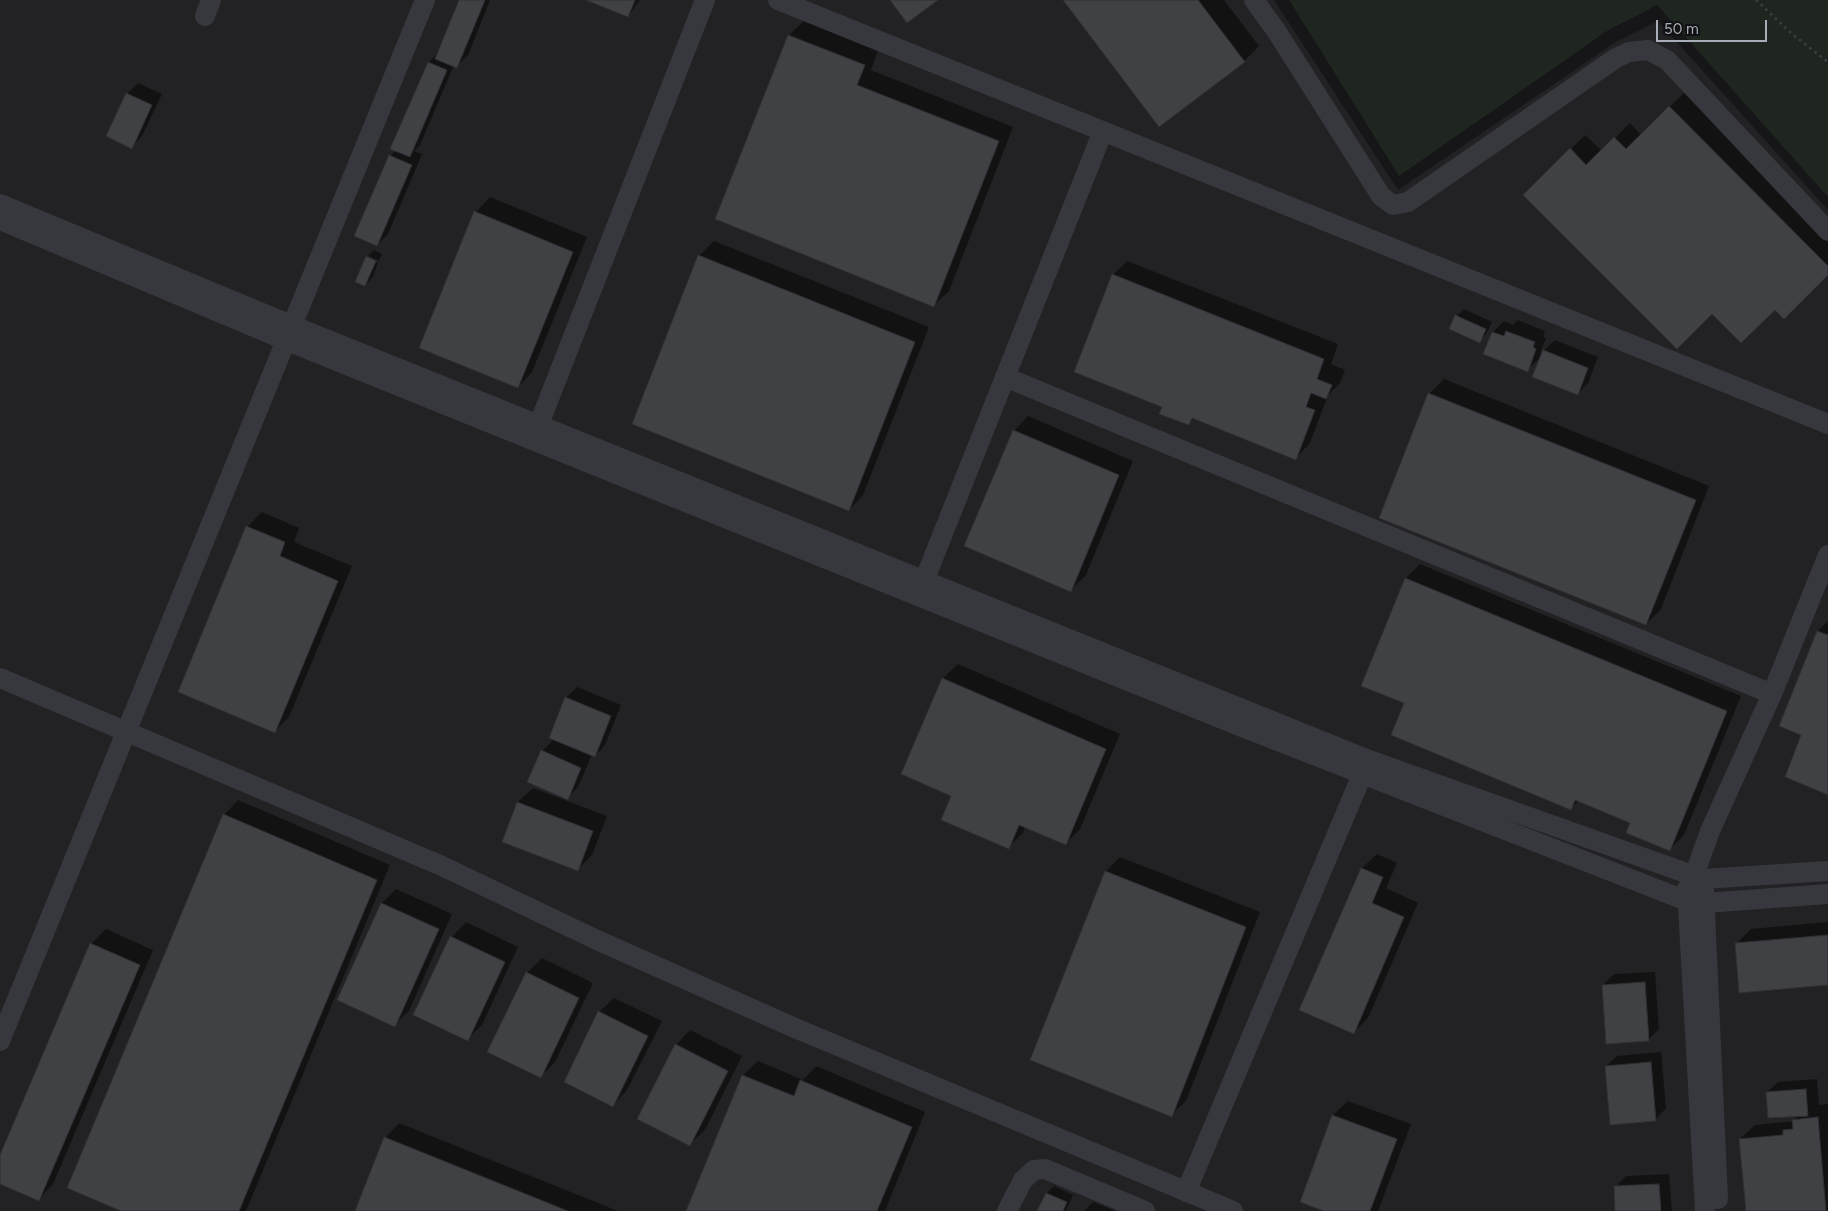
<!DOCTYPE html>
<style>
body{margin:0}
#map{position:relative;width:1828px;height:1211px;overflow:hidden;background:#161618;font-family:Figtree,sans-serif}
canvas{display:block}
.scale{position:absolute;left:1656px;top:20px;width:111px;height:22px;box-sizing:border-box;border:2px solid #a8adb8;border-top:0;padding-left:6px;font-size:15px;line-height:18px;white-space:nowrap;color:#a8adb8;-webkit-text-stroke:4px #111113;paint-order:stroke}
</style>
<div id="map">
<canvas width="1828" height="1211"></canvas>
<div class="scale">50 m</div>
</div>
<script>
const context = document.querySelector('canvas').getContext('2d');
context.lineJoin = 'round';
function fill(path, color) {
  context.fillStyle = color;
  context.fill(path, 'evenodd');
}
function toPath(rows) {
  const path = new Path2D();
  for (const r of rows) {
    path.moveTo(r[0], r[1]);
    for (let i = 2; i < r.length; i += 2) path.lineTo(r[i], r[i + 1]);
  }
  return path;
}
function strokePath(path, color, width, dash) {
  context.strokeStyle = color;
  context.lineWidth = width;
  context.lineCap = dash ? 'butt' : 'round';
  context.setLineDash(dash || []);
  context.stroke(path);
}
fill(toPath([
 [0,0,1274,0,1398,190,1616,42,1658,21,1828,210,1828,1211,0,1211]
]), '#222225');
fill(toPath([
 [1289,0,1828,0,1828,197,1657,5,1607,31,1399,176]
]), '#1e261f');
fill(toPath([
 [461,0,490,0,468,55,457,66,454,65,420,145,414,151,422,154,388,234,377,245,390,156,396,150,392,148,429,62,439,52],
 [589,0,640,0,628,16],
 [1065,0,1224,0,1259,46,1244,61],
 [804,21,878,51,871,70,1013,127,949,291,934,305,717,219,789,35],
 [138,83,162,94,142,136,131,147,127,94],
 [1684,93,1828,237,1828,273,1775,308,1712,312,1525,195,1585,135,1602,151,1630,123,1641,135],
 [490,197,587,237,532,372,518,387,476,212],
 [714,241,929,327,863,495,849,510,699,256],
 [374,250,382,254,379,261,368,256,368,259,378,263,372,278,365,285,367,257],
 [1127,261,1338,344,1331,364,1345,370,1340,383,1328,395,1310,443,1296,458,1194,418,1188,424,1164,406,1113,275],
 [1464,309,1492,322,1486,334,1479,341,1457,316],
 [1518,320,1545,331,1543,337,1546,338,1540,354,1555,340,1598,357,1588,383,1577,394,1542,356,1527,370,1485,353,1493,332,1504,321,1513,325],
 [1444,379,1709,486,1661,609,1646,624,1429,394],
 [1028,416,1133,461,1086,575,1071,590,1014,431],
 [262,512,299,528,294,542,352,566,289,717,275,731,247,527],
 [1420,564,1741,696,1684,835,1670,849,1632,822,1578,801,1571,808,1406,703,1406,578],
 [1828,621,1828,793,1803,734,1781,725,1818,631],
 [958,664,1120,734,1080,829,1065,844,1025,827,1023,833,1008,847,953,795,903,774,943,678],
 [577,687,621,705,605,745,595,756,592,754,578,787,567,798,542,751,554,739,566,698],
 [533,788,607,816,592,855,577,870,503,842,518,802],
 [238,800,390,865,246,1211,124,1211,224,815],
 [1377,854,1397,863,1386,888,1418,903,1368,1018,1353,1033,1301,1009,1362,868],
 [1120,857,1260,912,1186,1101,1171,1115,1032,1060,1106,871],
 [396,889,452,914,409,1011,394,1025,382,903],
 [466,922,518,947,482,1025,467,1039,415,1014,452,937],
 [1828,922,1828,984,1736,944,1751,929],
 [106,929,153,950,53,1184,39,1199,0,1182,0,1158,91,944],
 [542,958,593,983,555,1062,540,1077,527,973],
 [1655,972,1659,1029,1648,1040,1603,985,1614,974],
 [614,998,662,1021,627,1090,613,1105,599,1012],
 [690,1030,742,1056,705,1130,690,1144,676,1045],
 [1661,1052,1666,1108,1656,1119,1606,1066,1617,1056],
 [758,1061,803,1080,816,1066,925,1112,885,1211,688,1211,743,1075],
 [1817,1079,1819,1105,1828,1104,1828,1211,1747,1211,1740,1139,1755,1125,1794,1121,1799,1115,1767,1092,1778,1082],
 [1348,1101,1411,1124,1378,1211,1328,1211,1301,1201,1333,1115],
 [399,1123,618,1211,356,1211,385,1138],
 [1669,1174,1672,1211,1616,1211,1615,1187,1626,1176],
 [1054,1186,1073,1195,1066,1211,1038,1211,1047,1193],
 [1093,1202,1115,1211,1084,1211]
]), '#0007');
const building = toPath([
 [459,0,485,0,457,68,435,59,459,0],
 [586,0,635,0,628,17,586,0],
 [890,0,938,0,907,23,890,0],
 [1063,0,1198,0,1245,62,1159,127,1063,0],
 [788,35,865,65,857,85,999,141,934,307,715,219,788,35],
 [428,62,447,70,410,157,390,149,428,62],
 [126,93,152,105,132,149,106,136,126,93],
 [1669,106,1828,266,1828,275,1784,319,1775,310,1741,343,1712,314,1677,349,1523,195,1570,148,1586,165,1614,137,1626,149,1669,106],
 [389,155,412,165,377,246,354,236,389,155],
 [474,211,573,252,518,388,419,348,474,211],
 [698,255,915,342,849,511,632,424,698,255],
 [366,256,376,261,365,286,355,282,366,256],
 [1112,274,1324,359,1317,379,1332,385,1326,399,1311,393,1306,407,1315,410,1296,460,1192,418,1189,425,1159,414,1162,407,1074,372,1112,274],
 [1455,315,1486,329,1480,343,1449,329,1455,315],
 [1506,331,1535,342,1533,347,1536,349,1528,372,1483,354,1492,332,1504,336,1506,331],
 [1543,350,1588,368,1578,395,1532,377,1543,350],
 [1428,393,1696,500,1646,625,1379,518,1428,393],
 [1013,430,1119,475,1071,592,964,546,1013,430],
 [246,526,285,542,280,556,338,581,275,733,178,692,246,526],
 [1405,578,1727,711,1670,851,1626,833,1630,823,1575,800,1571,810,1391,735,1404,703,1361,686,1405,578],
 [1817,631,1828,635,1828,795,1785,777,1801,735,1779,726,1817,631],
 [942,678,1106,749,1066,845,1019,825,1009,849,941,820,951,796,901,774,942,678],
 [565,697,611,716,595,757,549,738,565,697],
 [541,750,581,768,568,800,527,782,541,750],
 [517,802,593,831,578,871,502,842,517,802],
 [223,814,377,880,239,1211,121,1211,67,1188,223,814],
 [1361,868,1383,877,1372,903,1404,917,1354,1034,1299,1010,1361,868],
 [1105,871,1246,927,1172,1117,1030,1060,1105,871],
 [381,903,439,929,395,1027,337,1000,381,903],
 [1828,935,1828,985,1739,993,1735,943,1828,935],
 [450,936,505,962,468,1041,413,1015,450,936],
 [90,943,140,965,39,1201,0,1184,0,1155,90,943],
 [526,972,579,998,541,1078,487,1052,526,972],
 [1645,982,1649,1041,1606,1044,1602,985,1645,982],
 [598,1011,648,1036,613,1107,564,1082,598,1011],
 [675,1044,728,1071,690,1146,637,1119,675,1044],
 [1651,1062,1656,1121,1610,1125,1605,1066,1651,1062],
 [742,1075,794,1096,800,1080,912,1127,877,1211,686,1211,742,1075],
 [1806,1089,1808,1116,1768,1118,1766,1092,1806,1089],
 [1332,1115,1397,1139,1370,1211,1324,1211,1300,1202,1332,1115],
 [1818,1117,1826,1211,1746,1211,1739,1139,1783,1135,1783,1130,1793,1129,1792,1120,1818,1117],
 [384,1137,568,1211,355,1211,384,1137],
 [1659,1184,1661,1211,1615,1211,1614,1186,1659,1184],
 [1046,1193,1067,1202,1063,1211,1037,1211,1046,1193]
]);
fill(building, '#404145');
strokePath(building, '#303034', 1);
strokePath(toPath([
 [1756,0,1791,33,1828,62]
]), '#3d3f44', 2.5, [2.5, 4]);
strokePath(toPath([
 [778,0,1828,424],
 [1254,0,1277,32,1381,196,1393,205,1408,202,1616,58,1629,52,1648,50,1667,60,1828,231],
 [205,16,211,0],
 [0,204,291,325,1369,760,1703,879,1828,871],
 [0,220,285,340,1242,727,1687,901,1705,903,1828,894],
 [1005,377,1772,694],
 [539,424,705,0],
 [924,581,1103,131],
 [0,678,442,866,597,940,795,1028,1233,1211],
 [1694,876,1710,831,1772,694,1828,555],
 [1687,889,1705,1211],
 [1704,891,1718,1199],
 [0,1041,425,0],
 [1186,1192,1367,763],
 [1007,1211,1023,1180,1034,1170,1045,1169,1145,1211]
]), '#37383d', 20);
</script>
